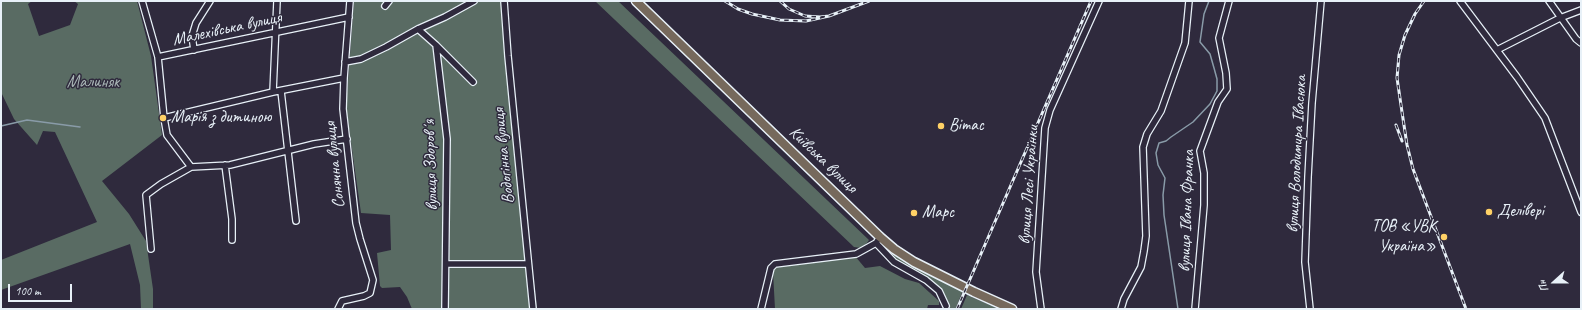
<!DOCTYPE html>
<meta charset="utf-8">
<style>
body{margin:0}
#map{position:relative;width:1582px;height:310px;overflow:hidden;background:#2f2a3d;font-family:Caveat,sans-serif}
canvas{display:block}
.frame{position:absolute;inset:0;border:2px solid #e8f1f8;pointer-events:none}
.north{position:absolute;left:1534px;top:262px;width:40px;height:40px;-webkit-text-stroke:3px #2f2a3d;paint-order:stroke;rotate:249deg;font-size:11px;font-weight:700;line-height:16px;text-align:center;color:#e8f1f8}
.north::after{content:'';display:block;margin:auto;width:14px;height:18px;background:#e8f1f8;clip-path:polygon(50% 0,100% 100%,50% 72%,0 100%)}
.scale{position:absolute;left:8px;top:284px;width:64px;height:18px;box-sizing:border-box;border:2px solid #e8f1f8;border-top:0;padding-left:5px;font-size:12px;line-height:14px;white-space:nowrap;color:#e8f1f8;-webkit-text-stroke:3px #2f2a3d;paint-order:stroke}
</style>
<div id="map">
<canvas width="1582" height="310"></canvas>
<div class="frame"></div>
<div class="north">Пн</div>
<div class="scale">100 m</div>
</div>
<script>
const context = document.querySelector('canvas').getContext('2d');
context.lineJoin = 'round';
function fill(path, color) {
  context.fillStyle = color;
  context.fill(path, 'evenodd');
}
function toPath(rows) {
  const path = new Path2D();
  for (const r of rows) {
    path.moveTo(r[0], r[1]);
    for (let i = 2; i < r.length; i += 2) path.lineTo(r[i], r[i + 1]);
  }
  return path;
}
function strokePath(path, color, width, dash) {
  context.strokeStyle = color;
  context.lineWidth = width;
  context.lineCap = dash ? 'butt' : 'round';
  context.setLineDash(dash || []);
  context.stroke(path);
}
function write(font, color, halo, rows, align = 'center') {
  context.font = font + ' Caveat,sans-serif';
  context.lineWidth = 3;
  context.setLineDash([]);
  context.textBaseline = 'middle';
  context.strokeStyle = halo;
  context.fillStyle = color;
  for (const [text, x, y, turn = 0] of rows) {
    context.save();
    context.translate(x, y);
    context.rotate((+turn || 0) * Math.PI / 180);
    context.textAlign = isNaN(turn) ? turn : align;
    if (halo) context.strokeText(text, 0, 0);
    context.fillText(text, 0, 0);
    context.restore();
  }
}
fill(toPath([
 [1,1,32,1,28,4,39,36,70,25,78,4,74,1,137,1,151,56,162,135,102,181,129,214,146,241,153,289,153,309,141,309,140,285,130,244,1,290,1,260,97,222,55,132,43,131,37,145,14,119,1,92],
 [354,1,501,1,537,309,412,309,407,297,400,287,382,288,380,286,377,253,391,250,390,215,361,213,346,107],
 [595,1,618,1,869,240,867,243,861,248,854,247],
 [880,244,922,271,963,290,956,308,950,308,947,306,945,296,940,290,893,258],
 [855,256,865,268,880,266,905,279,919,283,939,301,939,305,928,305,927,309,775,309,773,272,775,267],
 [967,295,999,309,961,309]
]), '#596b63');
strokePath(toPath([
 [1,126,27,120,80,127],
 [1178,309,1164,215,1163,195,1165,178,1158,165,1156,153,1159,143,1166,141,1171,137,1193,122,1210,104,1217,91,1217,79,1214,68,1210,54,1200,42,1204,14,1209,1]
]), '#899ba8', 1.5);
const minor = toPath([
 [142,1,158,57,164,118,167,135,191,167],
 [504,1,508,56,533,309],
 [1460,1,1517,77,1545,118,1581,212],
 [1549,1,1576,39,1581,43],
 [385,6,389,1],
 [418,29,436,45,447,139,445,309],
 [436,45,473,82],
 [194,50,192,36,196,23,210,1],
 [1497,50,1560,18,1581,10],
 [158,57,349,17],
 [345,62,361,59,386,47,418,29,445,17,474,1],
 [281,91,296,221],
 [273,92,277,1],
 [164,118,273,92,344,78],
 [225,165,232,219,232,240],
 [876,243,894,262,926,280,939,291,946,306],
 [151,249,146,195,161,184,191,167,230,165,314,144,347,139],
 [446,264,528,264],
 [338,309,342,301,364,296,370,293,373,280,360,239,356,223,343,109,344,78,350,1],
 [761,309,771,268,775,264,856,254,876,243,880,237],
 [1041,309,1036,272,1045,128,1050,110,1099,1],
 [1121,309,1124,299,1141,267,1144,251,1146,236,1143,147,1147,134,1161,111,1185,43,1189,1],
 [1195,309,1204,205,1204,173,1200,151,1218,102,1227,89,1226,73,1219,38,1229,1],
 [1310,309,1305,262,1308,177,1312,103,1321,1]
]);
const highway = toPath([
 [636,1,880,237,894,249,914,262,974,292,1012,309]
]);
strokePath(minor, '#e8f1f8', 8);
strokePath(highway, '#e8f1f8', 11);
strokePath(minor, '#2f2a3d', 5.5);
strokePath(highway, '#76695c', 8);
const rail = toPath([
 [725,1,738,9,752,14,780,20,806,21,829,16],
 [780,1,789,9,805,16,820,17,829,16,869,1],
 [1424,1,1415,14,1405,35,1399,55,1397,78,1402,112,1407,145,1413,169,1466,309],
 [1396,125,1402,141],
 [957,309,1091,1]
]);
strokePath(rail, '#e8f1f8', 3);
strokePath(rail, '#2f2a3d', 1.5, [4.5]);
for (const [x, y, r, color] of [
 [163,118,4,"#ffd166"],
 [941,126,4,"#ffd166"],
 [1489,212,4,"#ffd166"],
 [914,213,4,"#ffd166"],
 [1444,237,4,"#ffd166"]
]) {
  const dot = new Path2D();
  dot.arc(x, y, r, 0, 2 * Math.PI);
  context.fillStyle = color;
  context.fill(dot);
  strokePath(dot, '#2f2a3d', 1.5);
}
write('17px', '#e8f1f8', '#2f2a3d', [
 ["Малехівська вулиця",227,29,-12],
 ["вулиця Володимира Івасюка",1297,154,-87],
 ["Водогінна вулиця",504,156,-96],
 ["Київська вулиця",823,160,44],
 ["Сонячна вулиця",335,165,-96],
 ["вулиця Здоровʼя",431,165,-92],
 ["вулиця Лесі Українки",1029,185,-86],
 ["вулиця Івана Франка",1187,211,-88]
]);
write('17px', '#a8b5b5', '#2f2a3d', [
 ["Малиняк",93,83]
]);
write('17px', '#e8f1f8', '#2f2a3d', [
 ["Марія з дитиною",171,118],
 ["Вітас",949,126],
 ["Делівері",1497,212],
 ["Марс",922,213],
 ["ТОВ «УВК",1436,227,"right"],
 ["Україна»",1436,247,"right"]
], 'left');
</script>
